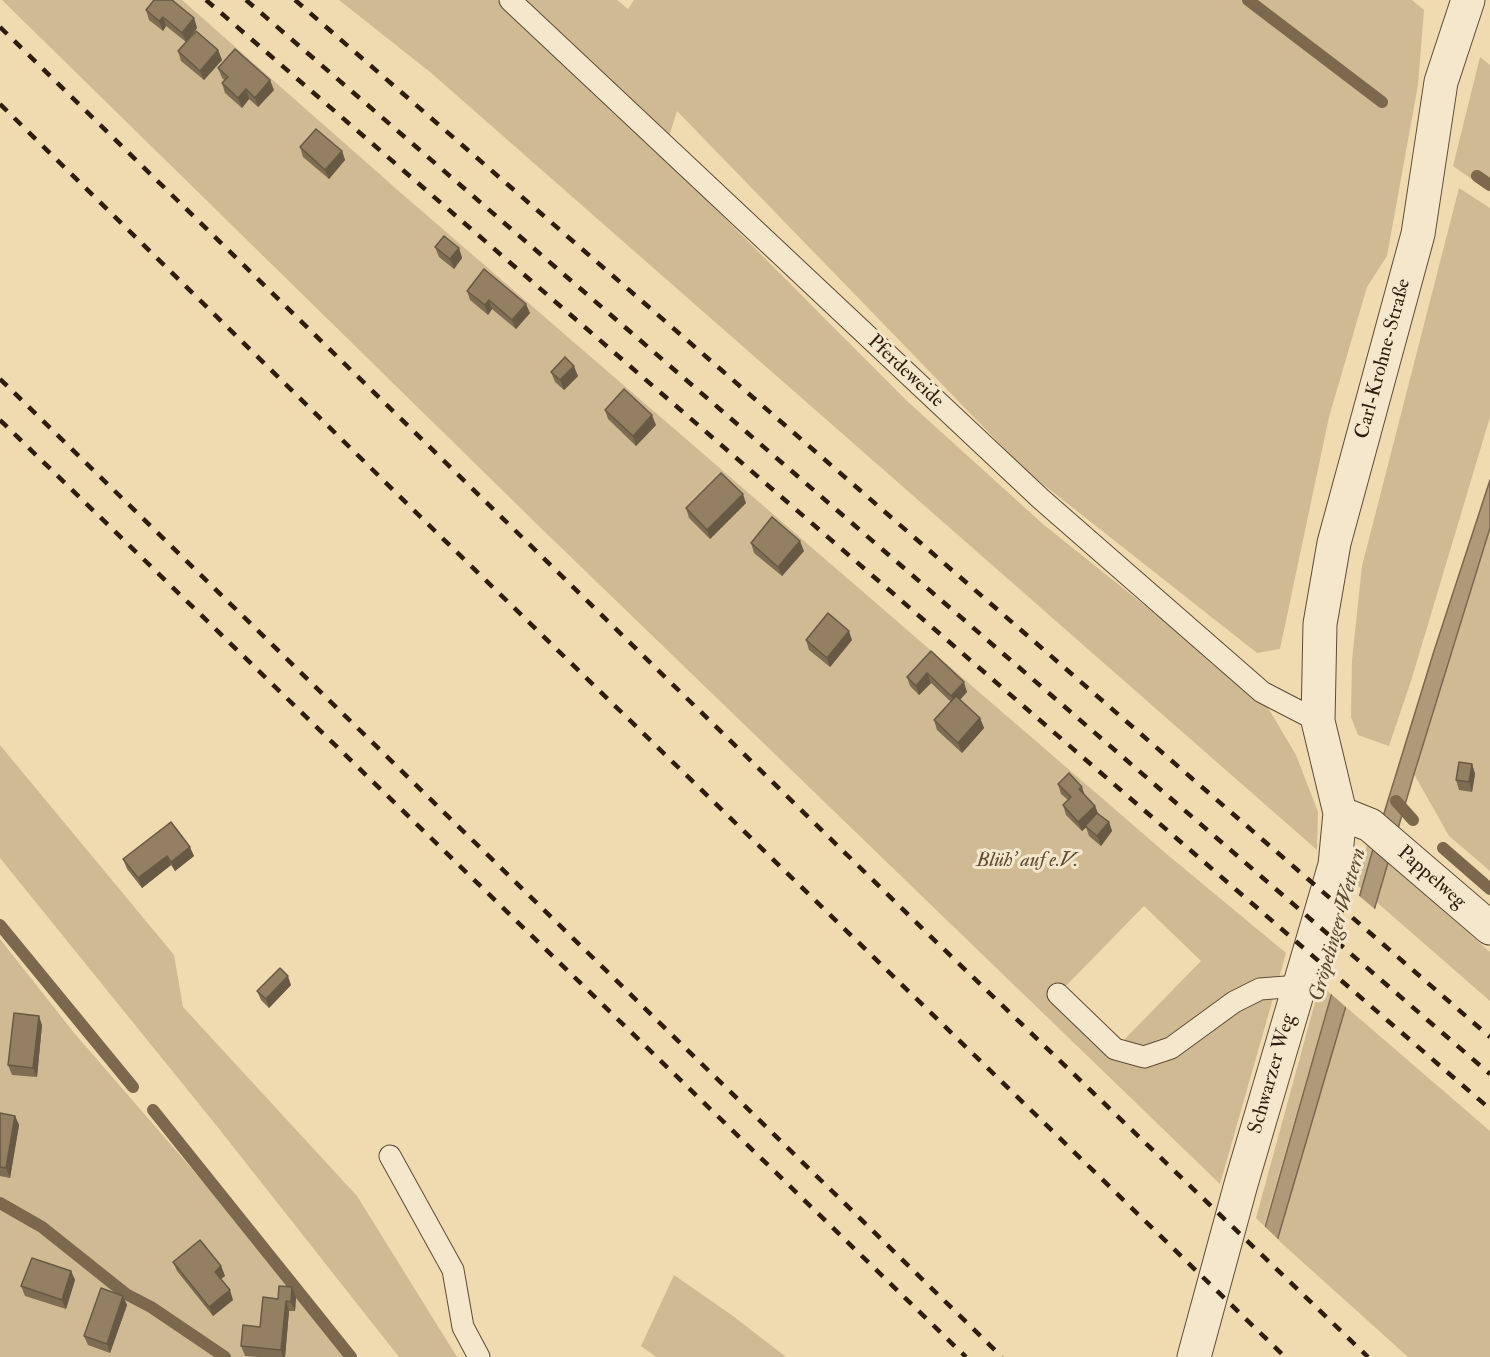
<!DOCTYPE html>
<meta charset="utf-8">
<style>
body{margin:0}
canvas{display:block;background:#f0dab0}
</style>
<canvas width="1490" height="1357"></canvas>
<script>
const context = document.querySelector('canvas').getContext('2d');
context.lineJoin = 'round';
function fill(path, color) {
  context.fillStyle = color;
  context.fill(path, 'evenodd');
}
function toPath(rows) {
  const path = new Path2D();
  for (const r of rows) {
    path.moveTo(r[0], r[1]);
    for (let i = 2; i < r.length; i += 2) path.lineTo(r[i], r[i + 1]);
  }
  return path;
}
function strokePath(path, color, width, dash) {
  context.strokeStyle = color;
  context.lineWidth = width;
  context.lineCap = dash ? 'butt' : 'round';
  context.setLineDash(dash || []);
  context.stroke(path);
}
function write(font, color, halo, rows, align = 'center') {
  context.font = font + ' "IM FELL Double Pica",serif';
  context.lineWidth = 6;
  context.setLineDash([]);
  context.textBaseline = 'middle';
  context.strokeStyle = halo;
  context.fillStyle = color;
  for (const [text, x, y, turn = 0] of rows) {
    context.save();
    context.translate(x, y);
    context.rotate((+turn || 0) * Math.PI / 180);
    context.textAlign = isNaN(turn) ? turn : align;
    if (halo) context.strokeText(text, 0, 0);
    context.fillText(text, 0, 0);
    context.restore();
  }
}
fill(toPath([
 [2,0,182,0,401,193,1169,856,1286,953,1220,1184,547,534],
 [1144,906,1201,961,1115,1049,1058,994],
 [339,0,617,0,628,9,634,0,1412,0,1424,10,1418,85,1387,256,1367,287,1329,417,1280,649,1257,653,1025,470,677,111,663,156,907,401,1044,525,1264,701,1296,755,1318,812,1317,850,430,72],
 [1480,57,1490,65,1490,192,1453,166],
 [1459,188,1490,208,1490,417,1411,681,1389,746,1358,735,1351,717,1352,660,1362,566],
 [1490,528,1490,871,1449,836,1414,774],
 [0,745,174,955,183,1007,357,1196,457,1357,399,1357,216,1125,0,858],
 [1367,844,1490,952,1490,1001,1357,885],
 [0,939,75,1034,355,1357,0,1357],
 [1320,984,1331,994,1264,1226,1256,1218],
 [1346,1007,1490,1131,1490,1357,1408,1357,1277,1239],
 [674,1275,733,1316,786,1357,656,1357,641,1346]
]), '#cfba94');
const water = toPath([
 [1490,480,1490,528,1414,774,1243,1357,1228,1357,1373,849,1434,651,1490,480]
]);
fill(water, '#ae9a78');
strokePath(water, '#7b684d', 1.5);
fill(toPath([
 [1357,894,1377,911,1348,1009,1329,992],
 [1262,1224,1280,1241,1246,1357,1225,1357]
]), '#f0dab0');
strokePath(toPath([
 [1248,0,1382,102],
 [1477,176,1490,185],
 [1396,801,1413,820],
 [1443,848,1490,889],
 [0,925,133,1087],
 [153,1110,351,1357],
 [0,1203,42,1227,126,1294,151,1307,225,1357]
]), '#7b684d', 12);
const service = toPath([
 [510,0,1041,499,1262,692,1318,721],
 [1058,994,1115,1049,1144,1057,1171,1048,1234,1002,1260,989,1299,986],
 [390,1156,453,1270,463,1327,479,1357]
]);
const minor = toPath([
 [1340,813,1370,825,1490,928],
 [1194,1357,1241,1184,1335,865,1340,813,1318,721,1320,624,1334,543,1418,234,1441,82,1468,0]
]);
strokePath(service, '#5e4c35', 23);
strokePath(minor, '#5e4c35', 35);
strokePath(service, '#f5e7cc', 21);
strokePath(minor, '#f5e7cc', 33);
strokePath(toPath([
 [206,0,1490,1109],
 [246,0,1490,1074],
 [295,0,1490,1037],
 [0,27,927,933,1368,1357],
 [0,104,434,530,1285,1357],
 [0,379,1002,1357],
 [0,420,966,1357]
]), '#2e1d0c', 4.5, [10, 10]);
fill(toPath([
 [146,10,194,18,197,28,186,42,166,26,163,31,149,20],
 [218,50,222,60,204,80,181,61,178,51],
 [218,68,274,90,258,107,249,99,242,108,225,93,222,83,224,80,222,78],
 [300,147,342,151,345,160,329,179,303,157],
 [435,247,459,248,462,258,454,269,439,257],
 [467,291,530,313,516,329,492,309,488,315,470,300],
 [551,372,578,376,564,390,555,382],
 [605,410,656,425,636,446,608,419],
 [746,503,710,539,689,518,686,508],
 [751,543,804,551,782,576,754,553],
 [806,640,852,640,830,667,809,650],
 [931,651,967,692,960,700,980,718,984,728,962,753,937,730,934,720,951,702,931,683,919,695,910,686,907,677],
 [1472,764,1475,774,1472,792,1459,790,1456,780],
 [1058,784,1085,796,1095,806,1098,814,1109,822,1112,831,1101,846,1089,836,1086,827,1082,831,1066,815,1063,805,1068,800,1061,794],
 [171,822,194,856,175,871,171,865,142,888,127,869,123,859],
 [291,985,269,1008,261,1000,257,991],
 [42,1025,37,1077,12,1075,8,1065],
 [0,1113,15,1116,19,1125,10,1178,0,1176],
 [173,1262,221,1266,225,1276,221,1279,233,1300,213,1316,177,1271],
 [71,1271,75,1280,66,1309,25,1296,21,1286],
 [123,1296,127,1305,110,1353,88,1345,84,1336],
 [296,1297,295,1311,289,1311,285,1357,258,1357,245,1356,241,1346,260,1327,278,1299]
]), '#7e6d53');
fill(toPath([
 [163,17,166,26,163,31,159,21],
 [194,18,197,28,186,42,182,33],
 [218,50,222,60,204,80,200,71],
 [270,80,274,90,258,107,255,98],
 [246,89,249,99,242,108,238,98],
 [342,151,345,160,329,179,325,170],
 [459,248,462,258,454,269,450,259],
 [489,300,492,309,488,315,485,305],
 [526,304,530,313,516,329,512,320],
 [574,366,578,376,564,390,560,380],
 [652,415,656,425,636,446,633,436],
 [743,494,746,503,710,539,707,530],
 [800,541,804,551,782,576,778,567],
 [849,631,852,640,830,667,827,658],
 [927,673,931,683,919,695,916,686],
 [964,682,967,692,955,705,951,696],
 [980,718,984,728,962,753,958,743],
 [1472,764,1475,774,1472,792,1469,782],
 [1082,787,1085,796,1079,789],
 [1095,806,1099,816,1082,831,1078,822],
 [1109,822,1112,831,1101,846,1097,836],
 [190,847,194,856,175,871,171,862],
 [167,856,171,865,142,888,138,878],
 [288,976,291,985,269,1008,266,999],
 [39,1016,42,1025,37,1077,33,1068],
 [15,1116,19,1125,10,1178,6,1168],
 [221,1266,225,1276,218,1281,215,1272],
 [71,1271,75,1280,66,1309,62,1300],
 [292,1287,296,1297,295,1311,291,1302],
 [230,1290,233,1300,213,1316,209,1307],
 [123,1296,127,1305,110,1353,107,1344],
 [286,1301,289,1311,285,1357,283,1357,281,1350]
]), '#675944');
const building = toPath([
 [154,0,172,0,194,18,182,33,163,17,159,21,146,10,154,0],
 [196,31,218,50,200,71,178,51,196,31],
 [235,49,270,80,255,98,246,89,238,98,222,83,228,77,218,68,235,49],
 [316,129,342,151,325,170,300,147,316,129],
 [444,236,459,248,450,259,435,247,444,236],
 [484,269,526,304,512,320,489,300,485,305,467,291,484,269],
 [565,357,574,366,560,380,551,372,565,357],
 [624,389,652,415,633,436,605,410,624,389],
 [721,473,743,494,707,530,686,508,721,473],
 [772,517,800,541,778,567,751,543,772,517],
 [828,613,849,631,827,658,806,640,828,613],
 [931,651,964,682,951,696,927,673,916,686,907,677,931,651],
 [956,696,980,718,958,743,934,720,956,696],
 [1459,762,1472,764,1469,782,1456,780,1459,762],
 [1069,773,1082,787,1079,789,1095,806,1078,822,1063,805,1071,797,1058,784,1069,773],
 [1097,813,1109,822,1097,836,1085,826,1097,813],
 [171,822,190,847,171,862,167,856,138,878,123,859,171,822],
 [280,968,288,976,266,999,257,991,280,968],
 [14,1013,39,1016,33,1068,8,1065,14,1013],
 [0,1113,15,1116,6,1168,0,1167,0,1113],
 [200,1240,221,1266,215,1272,230,1290,209,1307,173,1262,200,1240],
 [32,1258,71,1271,62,1300,21,1286,32,1258],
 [279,1286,292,1287,291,1302,286,1301,281,1350,241,1346,243,1325,260,1327,263,1297,278,1299,279,1286],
 [101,1288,123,1296,107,1344,84,1336,101,1288]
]);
fill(building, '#937f61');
strokePath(building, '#675944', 1.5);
write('20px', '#2e1d0c', '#f5e7cc', [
 ["Carl-Krohne-Straße",1384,359,-75],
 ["Pferdeweide",905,372,43],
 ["Pappelweg",1431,878,41],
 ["Schwarzer Weg",1273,1074,-74]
]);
write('italic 20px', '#5e4c35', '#f5e7cc', [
 ["Blüh' auf e.V.",1027,862]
]);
write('italic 21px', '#5b4932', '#f5e7cc', [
 ["Gröpelinger Wettern",1339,925,-74]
]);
</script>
